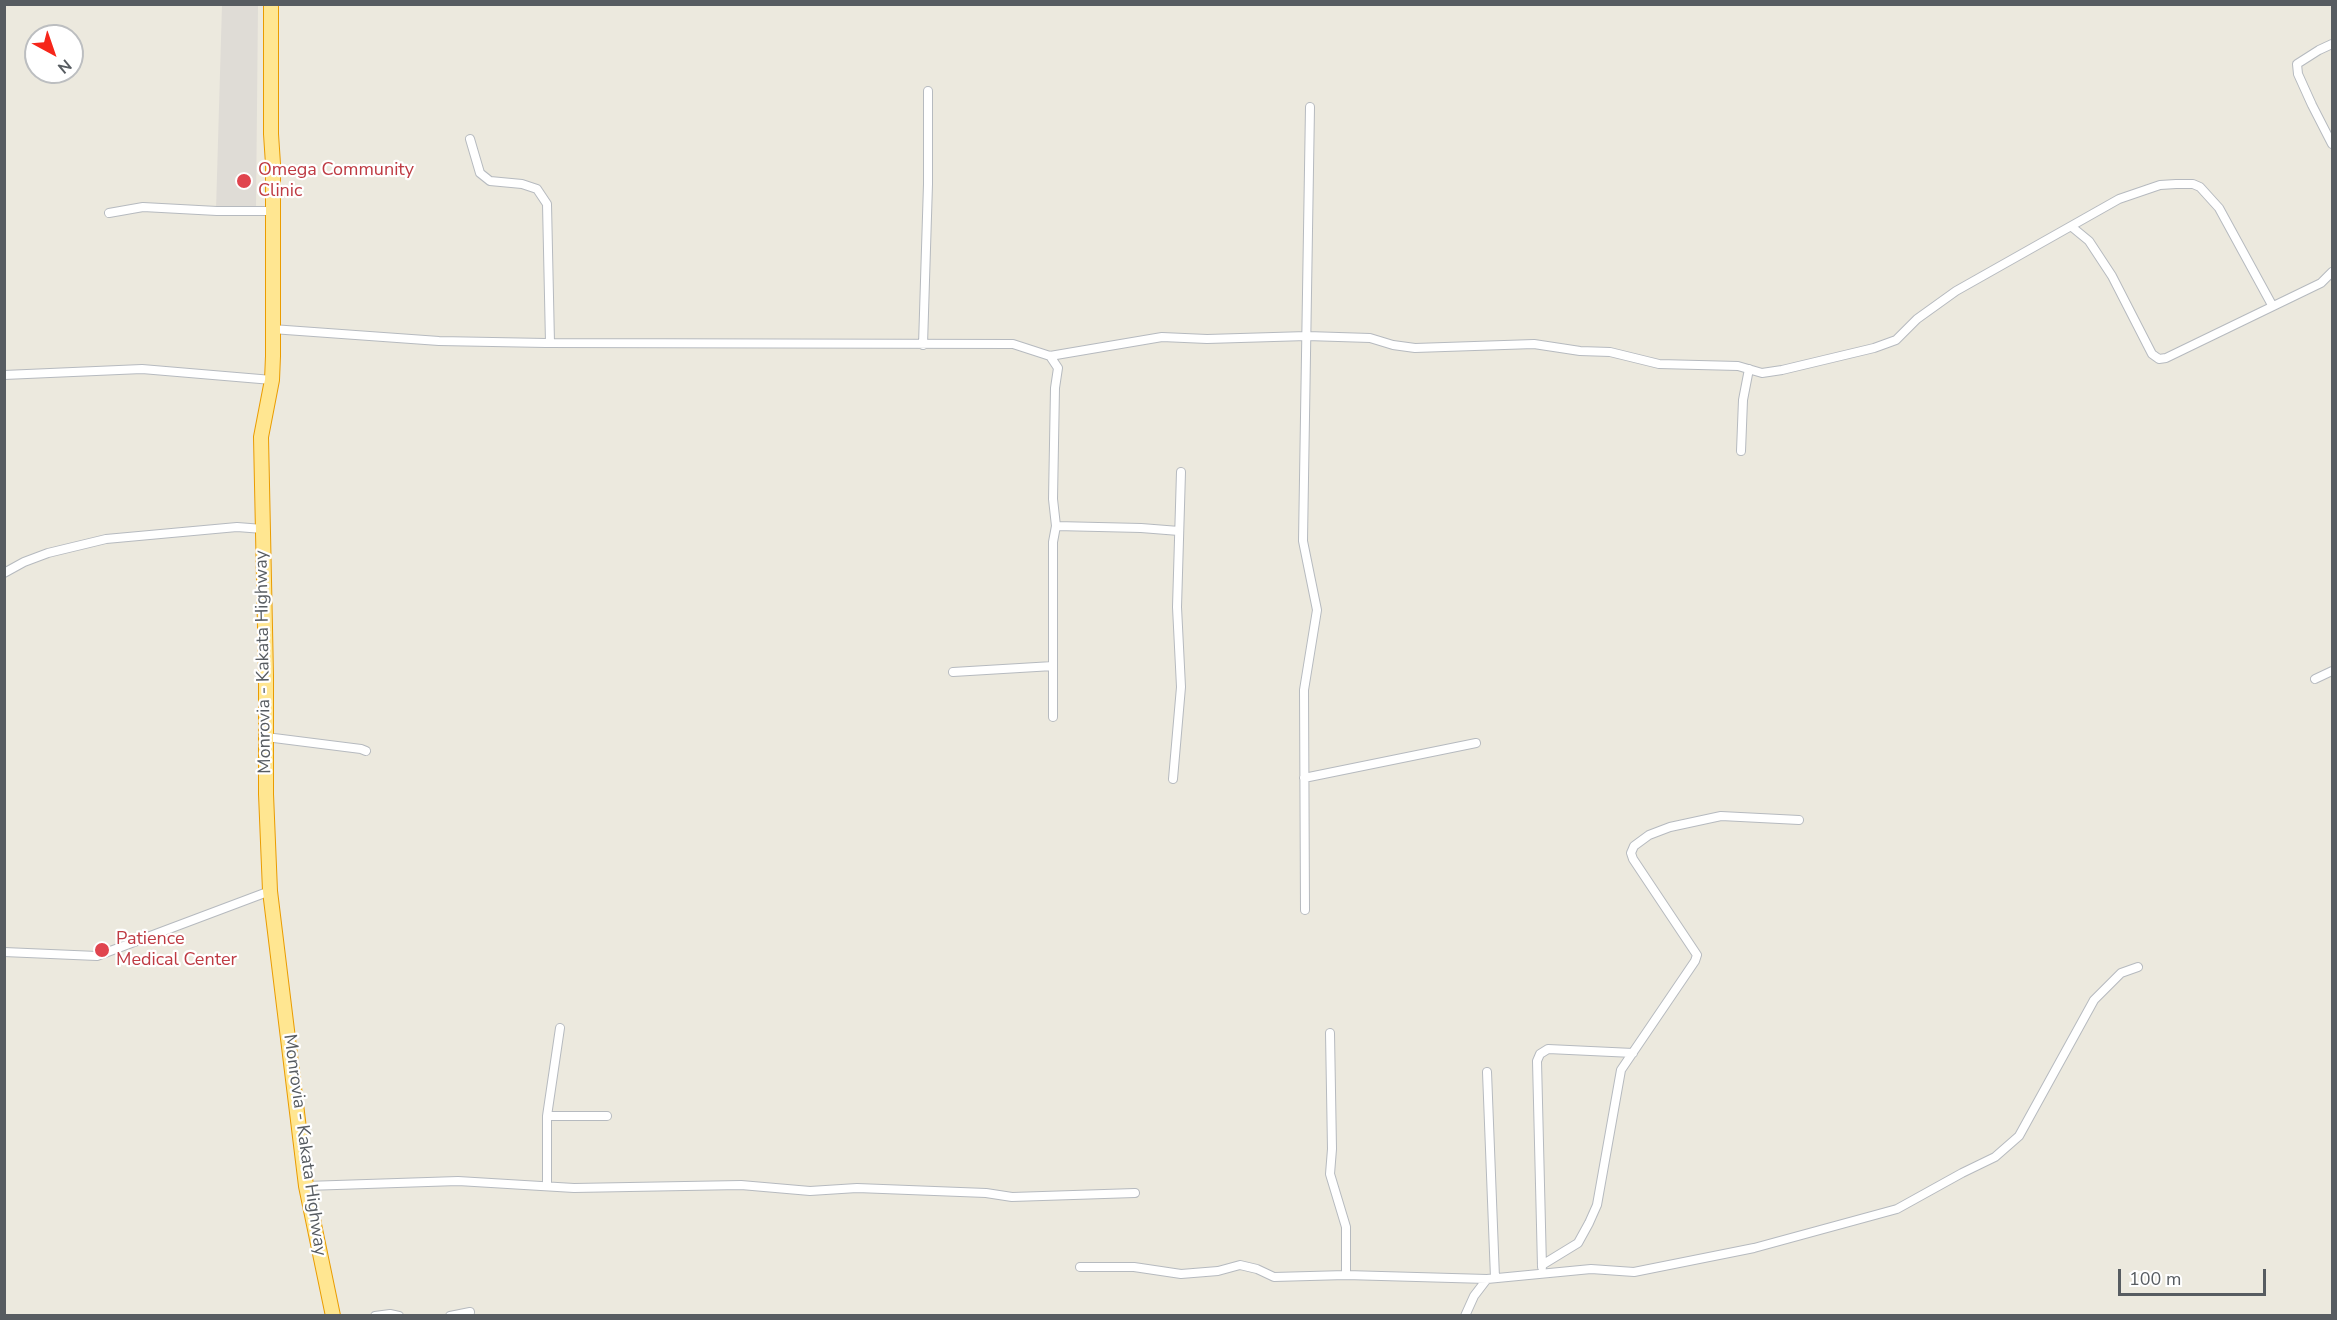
<!DOCTYPE html>
<style>
body{margin:0}
#map{position:relative;width:2337px;height:1320px;overflow:hidden;background:#ece9de;font-family:"Nunito Sans",sans-serif}
canvas{display:block}
.frame{position:absolute;inset:0;border:6px solid #575c61;pointer-events:none}
.north{position:absolute;left:24px;top:24px;width:60px;height:60px;box-sizing:border-box;background:#fff;border:2px solid #bcbec0;border-radius:50%;rotate:140deg;font-size:16px;font-weight:700;line-height:24px;text-align:center;color:#575c61}
.north::after{content:'';display:block;margin:auto;width:21px;height:27px;background:#f6261a;clip-path:polygon(50% 0,100% 100%,50% 72%,0 100%)}
.scale{position:absolute;left:2118px;top:1269px;width:148px;height:27px;box-sizing:border-box;border:3px solid #575c61;border-top:0;padding-left:8px;font-size:18px;line-height:21px;white-space:nowrap;color:#575c61;-webkit-text-stroke:4px #fff;paint-order:stroke}
</style>
<div id="map">
<canvas width="2337" height="1320"></canvas>
<div class="frame"></div>
<div class="north">N</div>
<div class="scale">100 m</div>
</div>
<script>
const context = document.querySelector('canvas').getContext('2d');
context.lineJoin = 'round';
function fill(path, color) {
  context.fillStyle = color;
  context.fill(path, 'evenodd');
}
function toPath(rows) {
  const path = new Path2D();
  for (const r of rows) {
    path.moveTo(r[0], r[1]);
    for (let i = 2; i < r.length; i += 2) path.lineTo(r[i], r[i + 1]);
  }
  return path;
}
function strokePath(path, color, width, dash) {
  context.strokeStyle = color;
  context.lineWidth = width;
  context.lineCap = dash ? 'butt' : 'round';
  context.setLineDash(dash || []);
  context.stroke(path);
}
function write(font, color, halo, rows, align = 'center') {
  context.font = font + ' "Nunito Sans",sans-serif';
  context.lineWidth = 4.5;
  context.setLineDash([]);
  context.textBaseline = 'middle';
  context.strokeStyle = halo;
  context.fillStyle = color;
  for (const [text, x, y, turn = 0] of rows) {
    context.save();
    context.translate(x, y);
    context.rotate((+turn || 0) * Math.PI / 180);
    context.textAlign = isNaN(turn) ? turn : align;
    if (halo) context.strokeText(text, 0, 0);
    context.fillText(text, 0, 0);
    context.restore();
  }
}
fill(toPath([
 [222,5,258,5,256,209,216,210]
]), '#dfdcd6');
const minor = toPath([
 [2332,44,2319,50,2297,64,2298,74,2312,105,2332,144],
 [470,139,480,173,490,181,522,184,537,189,547,204,550,343],
 [109,213,143,207,217,211,272,211],
 [2072,227,2089,241,2112,276,2152,354,2159,359,2166,358,2321,283,2332,272],
 [272,329,439,341,546,343,1013,344,1050,356,1162,337,1207,339,1307,336,1370,338,1393,345,1415,348,1534,344,1580,351,1610,352,1659,364,1738,366,1762,373,1782,370,1874,348,1896,340,1917,319,1956,291,2119,199,2160,185,2176,184,2193,184,2200,187,2219,208,2272,305],
 [923,345,928,184,928,91],
 [1050,356,1058,368,1055,388,1053,499,1056,526,1141,528,1179,531],
 [4,375,142,369,272,380],
 [1741,451,1743,400,1749,369],
 [4,573,24,562,48,553,106,539,237,527,263,529],
 [953,672,1053,666],
 [2315,679,2332,671],
 [1053,717,1053,542,1056,526],
 [266,737,361,749,366,751],
 [1304,778,1476,743],
 [1173,779,1181,687,1177,607,1181,472],
 [1305,910,1304,690,1317,610,1303,541,1310,107],
 [4,952,97,956,270,891],
 [1330,1033,1332,1149,1330,1174,1346,1227,1346,1275,1487,1279],
 [1487,1072,1495,1278],
 [547,1116,607,1116],
 [547,1185,547,1116,560,1028],
 [306,1186,458,1181,574,1188,741,1185,810,1191,857,1188,986,1193,1012,1197,1135,1193],
 [1542,1265,1578,1243,1589,1223,1597,1205,1621,1070,1695,961,1697,955,1633,859,1631,853,1634,846,1649,835,1670,827,1721,816,1799,820],
 [1080,1267,1134,1267,1181,1274,1218,1271,1240,1265,1257,1269,1274,1277,1346,1275],
 [1542,1267,1537,1061,1540,1054,1548,1049,1633,1053],
 [375,1316,390,1314,399,1316],
 [450,1316,470,1312],
 [1465,1316,1474,1296,1487,1279,1591,1269,1634,1272,1754,1248,1897,1209,1962,1173,1995,1157,2019,1136,2094,1000,2121,973,2138,967]
]);
const trunk = toPath([
 [271,4,271,134,273,164,273,356,272,380,261,437,266,676,266,794,270,891,306,1186,333,1316]
]);
strokePath(minor, '#b6babf', 10);
strokePath(trunk, '#ea9c00', 16);
strokePath(minor, '#fff', 8);
strokePath(trunk, '#ffe691', 14);
for (const [x, y, r, color] of [
 [244,181,8,"#e0444e"],
 [102,950,8,"#e0444e"]
]) {
  const dot = new Path2D();
  dot.arc(x, y, r, 0, 2 * Math.PI);
  context.fillStyle = color;
  context.fill(dot);
  strokePath(dot, '#fff', 2);
}
write('18px', '#be3a42', '#fff', [
 ["Omega Community",258,171],
 ["Clinic",258,192],
 ["Patience",116,940],
 ["Medical Center",116,961]
], 'left');
write('18px', '#575c61', '#fff', [
 ["Monrovia - Kakata Highway",264,662,-91],
 ["Monrovia - Kakata Highway",304,1145,82]
]);
</script>
